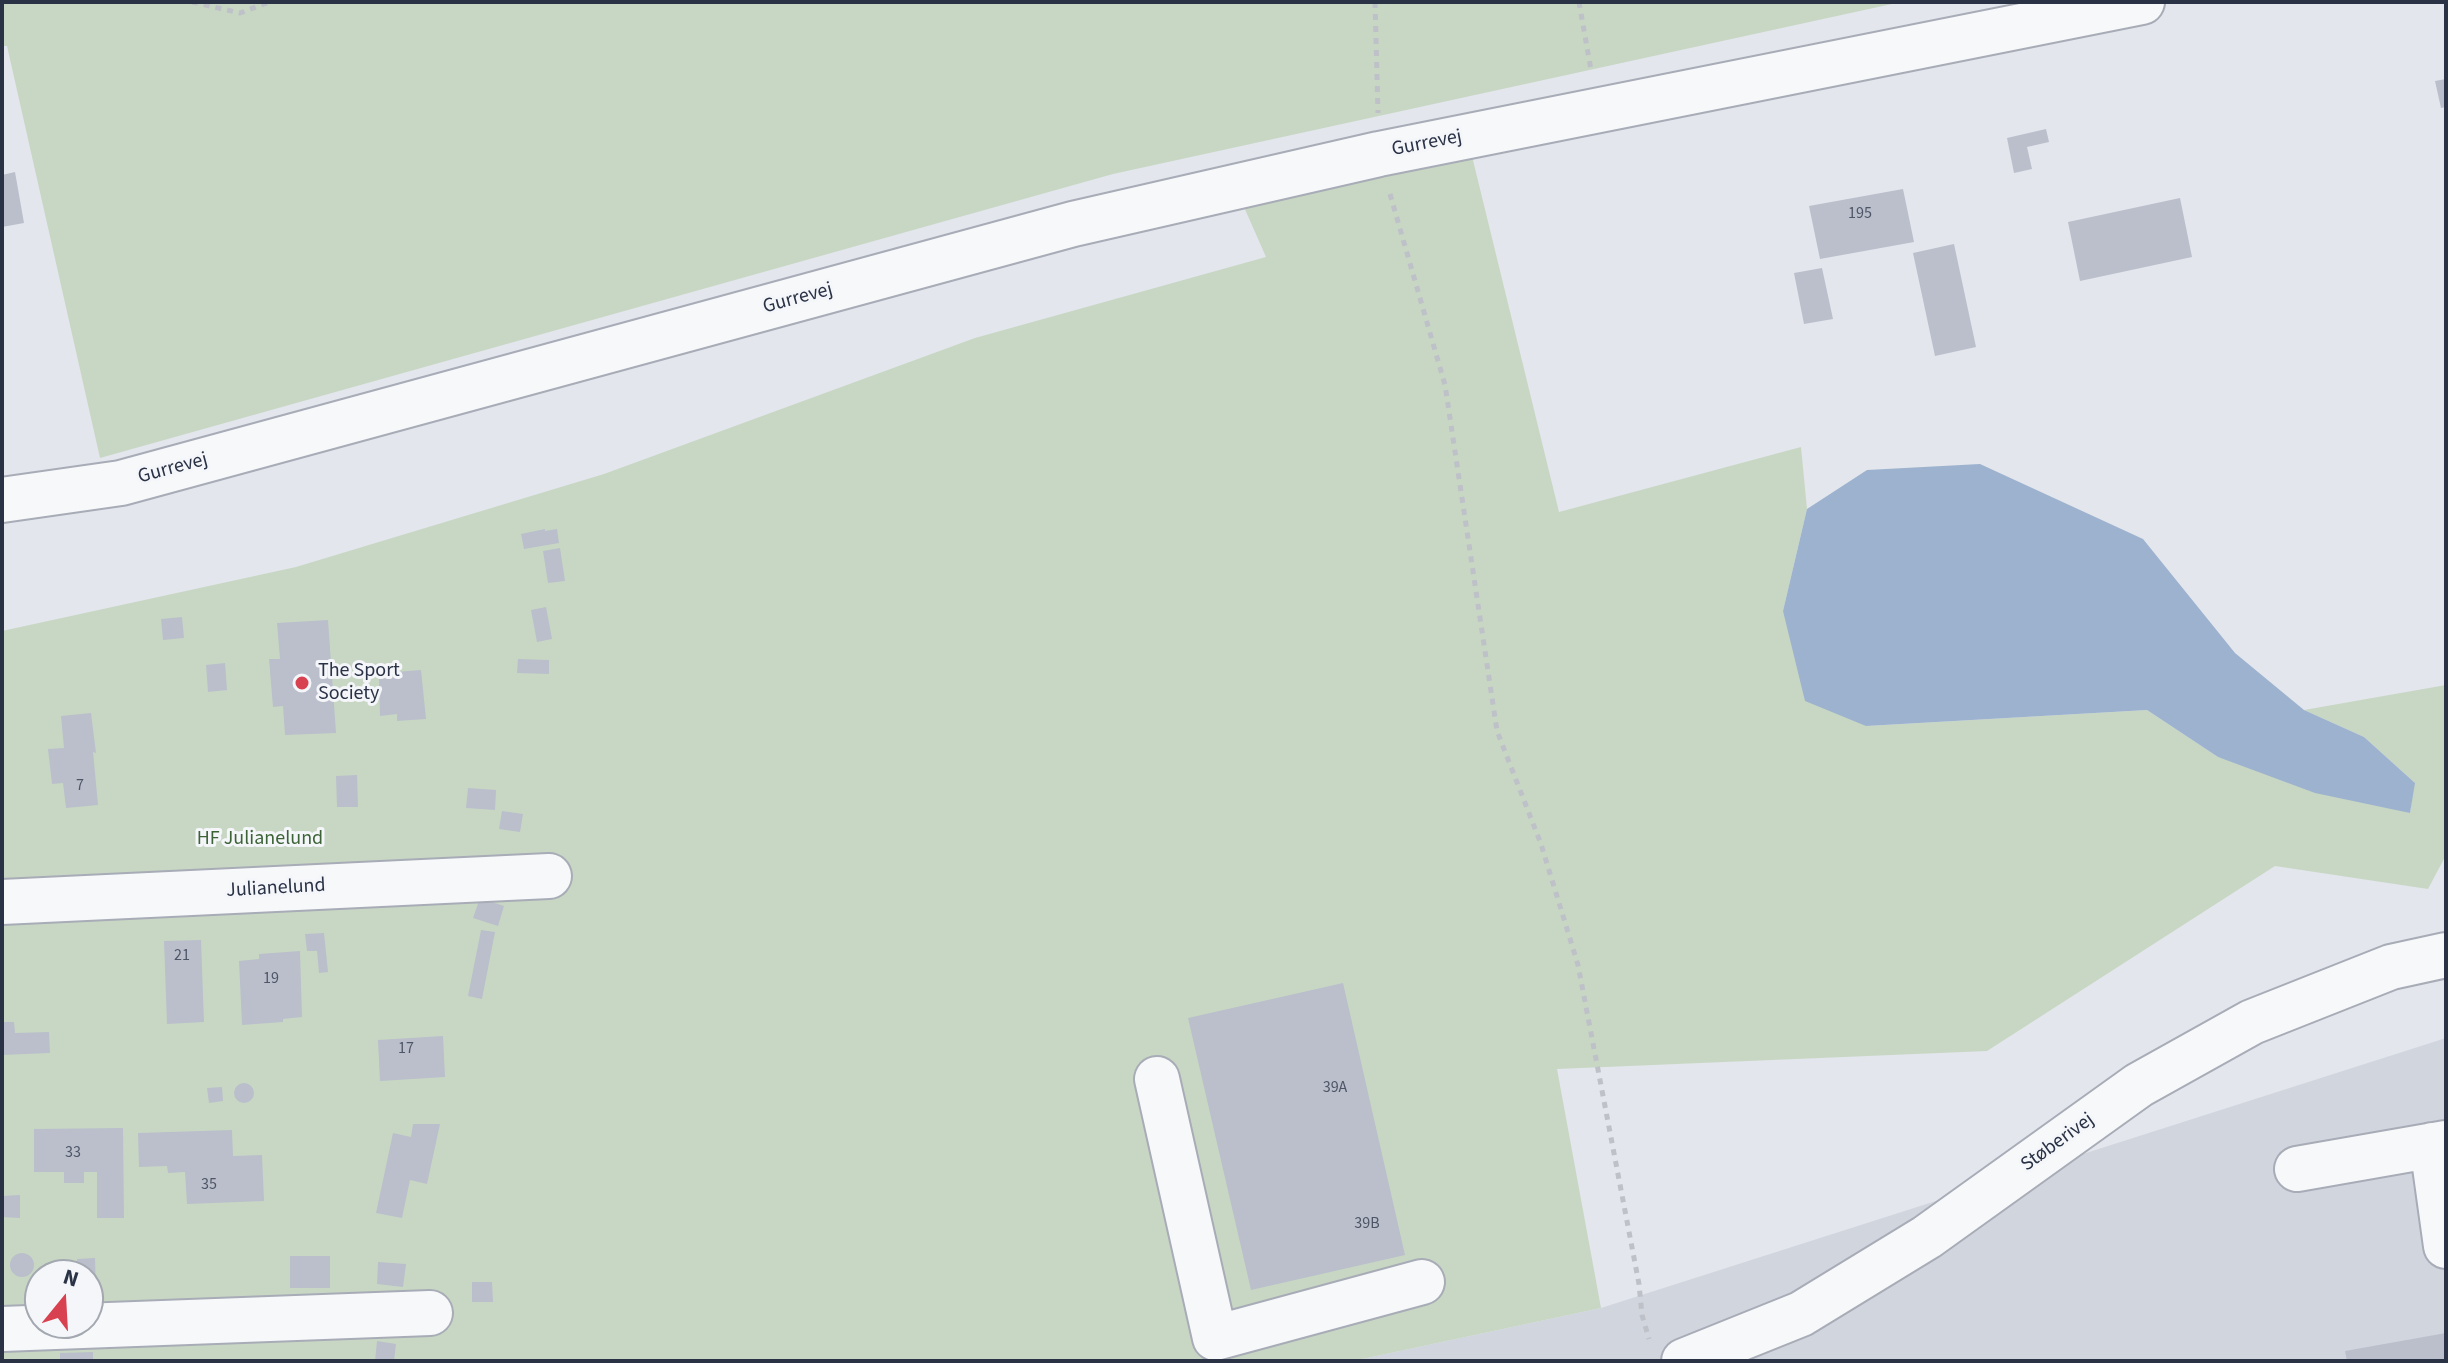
<!DOCTYPE html>
<meta charset="utf-8">
<style>
body{margin:0}
#map{position:relative;width:2448px;height:1363px;overflow:hidden;background:#e3e6ec;font-family:"Source Sans 3",sans-serif}
canvas{display:block}
.frame{position:absolute;inset:0;border:4px solid #2a3246;pointer-events:none}
.north{position:absolute;left:24px;top:1259px;width:80px;height:80px;box-sizing:border-box;background:#f4f6f9;border:2px solid #a3a8b1;border-radius:50%;rotate:18deg;font-size:22px;font-weight:700;line-height:32px;text-align:center;color:#2a3246}
.north::after{content:'';display:block;margin:auto;width:28px;height:36px;background:#d84250;clip-path:polygon(50% 0,100% 100%,50% 72%,0 100%)}
</style>
<div id="map">
<canvas width="2448" height="1363"></canvas>
<div class="frame"></div>
<div class="north">N</div>
</div>
<script>
const context = document.querySelector('canvas').getContext('2d');
context.lineJoin = 'round';
function fill(path, color) {
  context.fillStyle = color;
  context.fill(path, 'evenodd');
}
function toPath(rows) {
  const path = new Path2D();
  for (const r of rows) {
    if (r.length === 3) {
      path.moveTo(r[0] + r[2], r[1]);
      path.arc(r[0], r[1], r[2], 0, 2 * Math.PI);
      continue;
    }
    path.moveTo(r[0], r[1]);
    for (let i = 2; i < r.length; i += 2) path.lineTo(r[i], r[i + 1]);
  }
  return path;
}
function strokePath(path, color, width, dash) {
  context.strokeStyle = color;
  context.lineWidth = width;
  context.lineCap = dash ? 'butt' : 'round';
  context.setLineDash(dash || []);
  context.stroke(path);
}
function write(font, color, halo, rows, align = 'center') {
  context.font = font + ' "Source Sans 3",sans-serif';
  context.lineWidth = 6;
  context.setLineDash([]);
  context.textBaseline = 'middle';
  context.strokeStyle = halo;
  context.fillStyle = color;
  for (const [text, x, y, turn = 0] of rows) {
    context.save();
    context.translate(x, y);
    context.rotate((+turn || 0) * Math.PI / 180);
    context.textAlign = isNaN(turn) ? turn : align;
    if (halo) context.strokeText(text, 0, 0);
    context.fillText(text, 0, 0);
    context.restore();
  }
}
fill(toPath([
 [2446,1038,2446,1361,1353,1361,1601,1308]
]), '#d1d5de');
fill(toPath([
 [2,2,1901,2,1113,174,100,458,7,46,2,46],
 [1470,148,1559,512,1801,447,1807,509,1783,611,1866,726,2147,710,2218,757,2410,813,2414,782,2364,737,2304,710,2446,685,2446,855,2428,889,2275,866,1987,1051,1557,1069,1601,1308,1353,1361,2,1361,2,631,296,567,604,474,975,338,1266,257,1240,198],
 [40,1275,88,1275,88,1323,40,1323]
]), '#c8d7c4');
fill(toPath([
 [1980,464,2143,539,2235,653,2304,710,2364,737,2415,783,2410,813,2315,793,2218,757,2147,710,1866,726,1805,701,1783,611,1807,509,1867,470]
]), '#9cb2ce');
fill(toPath([
 [2446,79,2446,107,2441,108,2435,81],
 [2046,129,2049,142,2027,147,2032,169,2014,173,2007,138],
 [15,172,24,223,2,227,2,175],
 [1903,189,1914,242,1820,259,1809,206],
 [2180,198,2192,257,2080,281,2068,222],
 [1954,244,1976,347,1935,356,1913,253],
 [1822,268,1833,319,1804,324,1794,273],
 [545,529,545,531,557,529,559,543,524,549,521,534],
 [560,548,565,581,548,583,543,551],
 [546,607,552,639,537,642,531,610],
 [182,617,184,638,163,640,161,619],
 [328,620,336,733,285,735,283,706,273,707,269,659,280,659,277,623],
 [518,659,549,660,549,674,517,673],
 [225,663,227,690,208,692,206,665],
 [421,670,426,719,397,721,397,714,380,716,379,679,395,677,395,672],
 [91,713,96,753,93,752,98,805,66,808,63,783,52,784,48,749,64,748,61,716],
 [357,775,358,807,337,807,336,776],
 [468,788,496,790,495,810,466,808],
 [502,811,523,814,520,832,499,829],
 [480,898,504,906,498,926,473,918],
 [481,930,495,932,482,999,468,996],
 [324,933,328,972,319,973,317,951,307,951,305,934],
 [201,940,204,1022,167,1024,164,941],
 [300,951,302,1017,283,1019,283,1022,242,1025,239,961,259,959,259,954],
 [1343,983,1405,1255,1251,1290,1188,1018],
 [2,1022,14,1022,15,1033,49,1032,50,1053,2,1055],
 [443,1036,445,1077,380,1081,378,1040],
 [244,1093,10],
 [222,1087,223,1101,209,1103,207,1088],
 [413,1124,440,1124,427,1184,410,1180,402,1218,376,1213,393,1133,411,1137],
 [123,1128,124,1218,97,1218,97,1172,84,1172,84,1183,64,1183,64,1172,34,1172,34,1129],
 [232,1130,233,1156,262,1155,264,1201,187,1204,185,1172,168,1173,167,1166,139,1167,138,1133],
 [20,1195,20,1218,2,1217,2,1196],
 [22,1265,12],
 [290,1256,330,1256,330,1288,290,1288],
 [95,1258,96,1297,88,1297,88,1275,78,1275,77,1259],
 [378,1262,406,1264,403,1287,377,1284],
 [472,1282,492,1282,493,1302,472,1302],
 [2446,1333,2446,1361,2347,1361,2345,1351],
 [377,1341,396,1344,394,1361,375,1361],
 [93,1352,93,1361,60,1361,60,1353]
]), '#babfcb');
const minor = toPath([
 [2,500,121,483,1073,224,1379,154,2142,2],
 [2,902,549,876],
 [1157,1079,1215,1338,1422,1282],
 [2432,1145,2446,1246],
 [2297,1169,2446,1143],
 [2,1329,430,1313],
 [1684,1361,1801,1314,1927,1237,2139,1085,2252,1022,2391,967,2446,955]
]);
strokePath(minor, '#a8acb7', 48);
strokePath(toPath([
 [192,2,240,13,269,2],
 [1375,2,1378,113],
 [1579,2,1591,70],
 [1390,194,1445,385,1497,731,1541,844,1578,965,1639,1284,1642,1315,1649,1339]
]), '#bec1c8', 5, [6, 6]);
strokePath(minor, '#f7f8fa', 44);
for (const [x, y, r, color] of [
 [302,683,8,"#d84250"]
]) {
  const dot = new Path2D();
  dot.arc(x, y, r, 0, 2 * Math.PI);
  context.fillStyle = color;
  context.fill(dot);
  strokePath(dot, '#f4f6f9', 3);
}
write('16px', '#4e5567', null, [
 ["195",1860,214],
 ["7",80,786],
 ["21",182,956],
 ["19",271,979],
 ["17",406,1049],
 ["39A",1335,1088],
 ["33",73,1153],
 ["35",209,1185],
 ["39B",1367,1224]
]);
write('20px', '#2a3246', '#f4f6f9', [
 ["Gurrevej",1427,144,-11],
 ["Gurrevej",798,299,-15],
 ["Gurrevej",173,469,-15],
 ["Julianelund",276,889,-3],
 ["Støberivej",2058,1143,-36]
]);
write('20px', '#2a3246', '#f4f6f9', [
 ["The Sport",318,672],
 ["Society",318,695]
], 'left');
write('20px', '#3c6336', '#f4f6f9', [
 ["HF Julianelund",260,840]
]);
</script>
